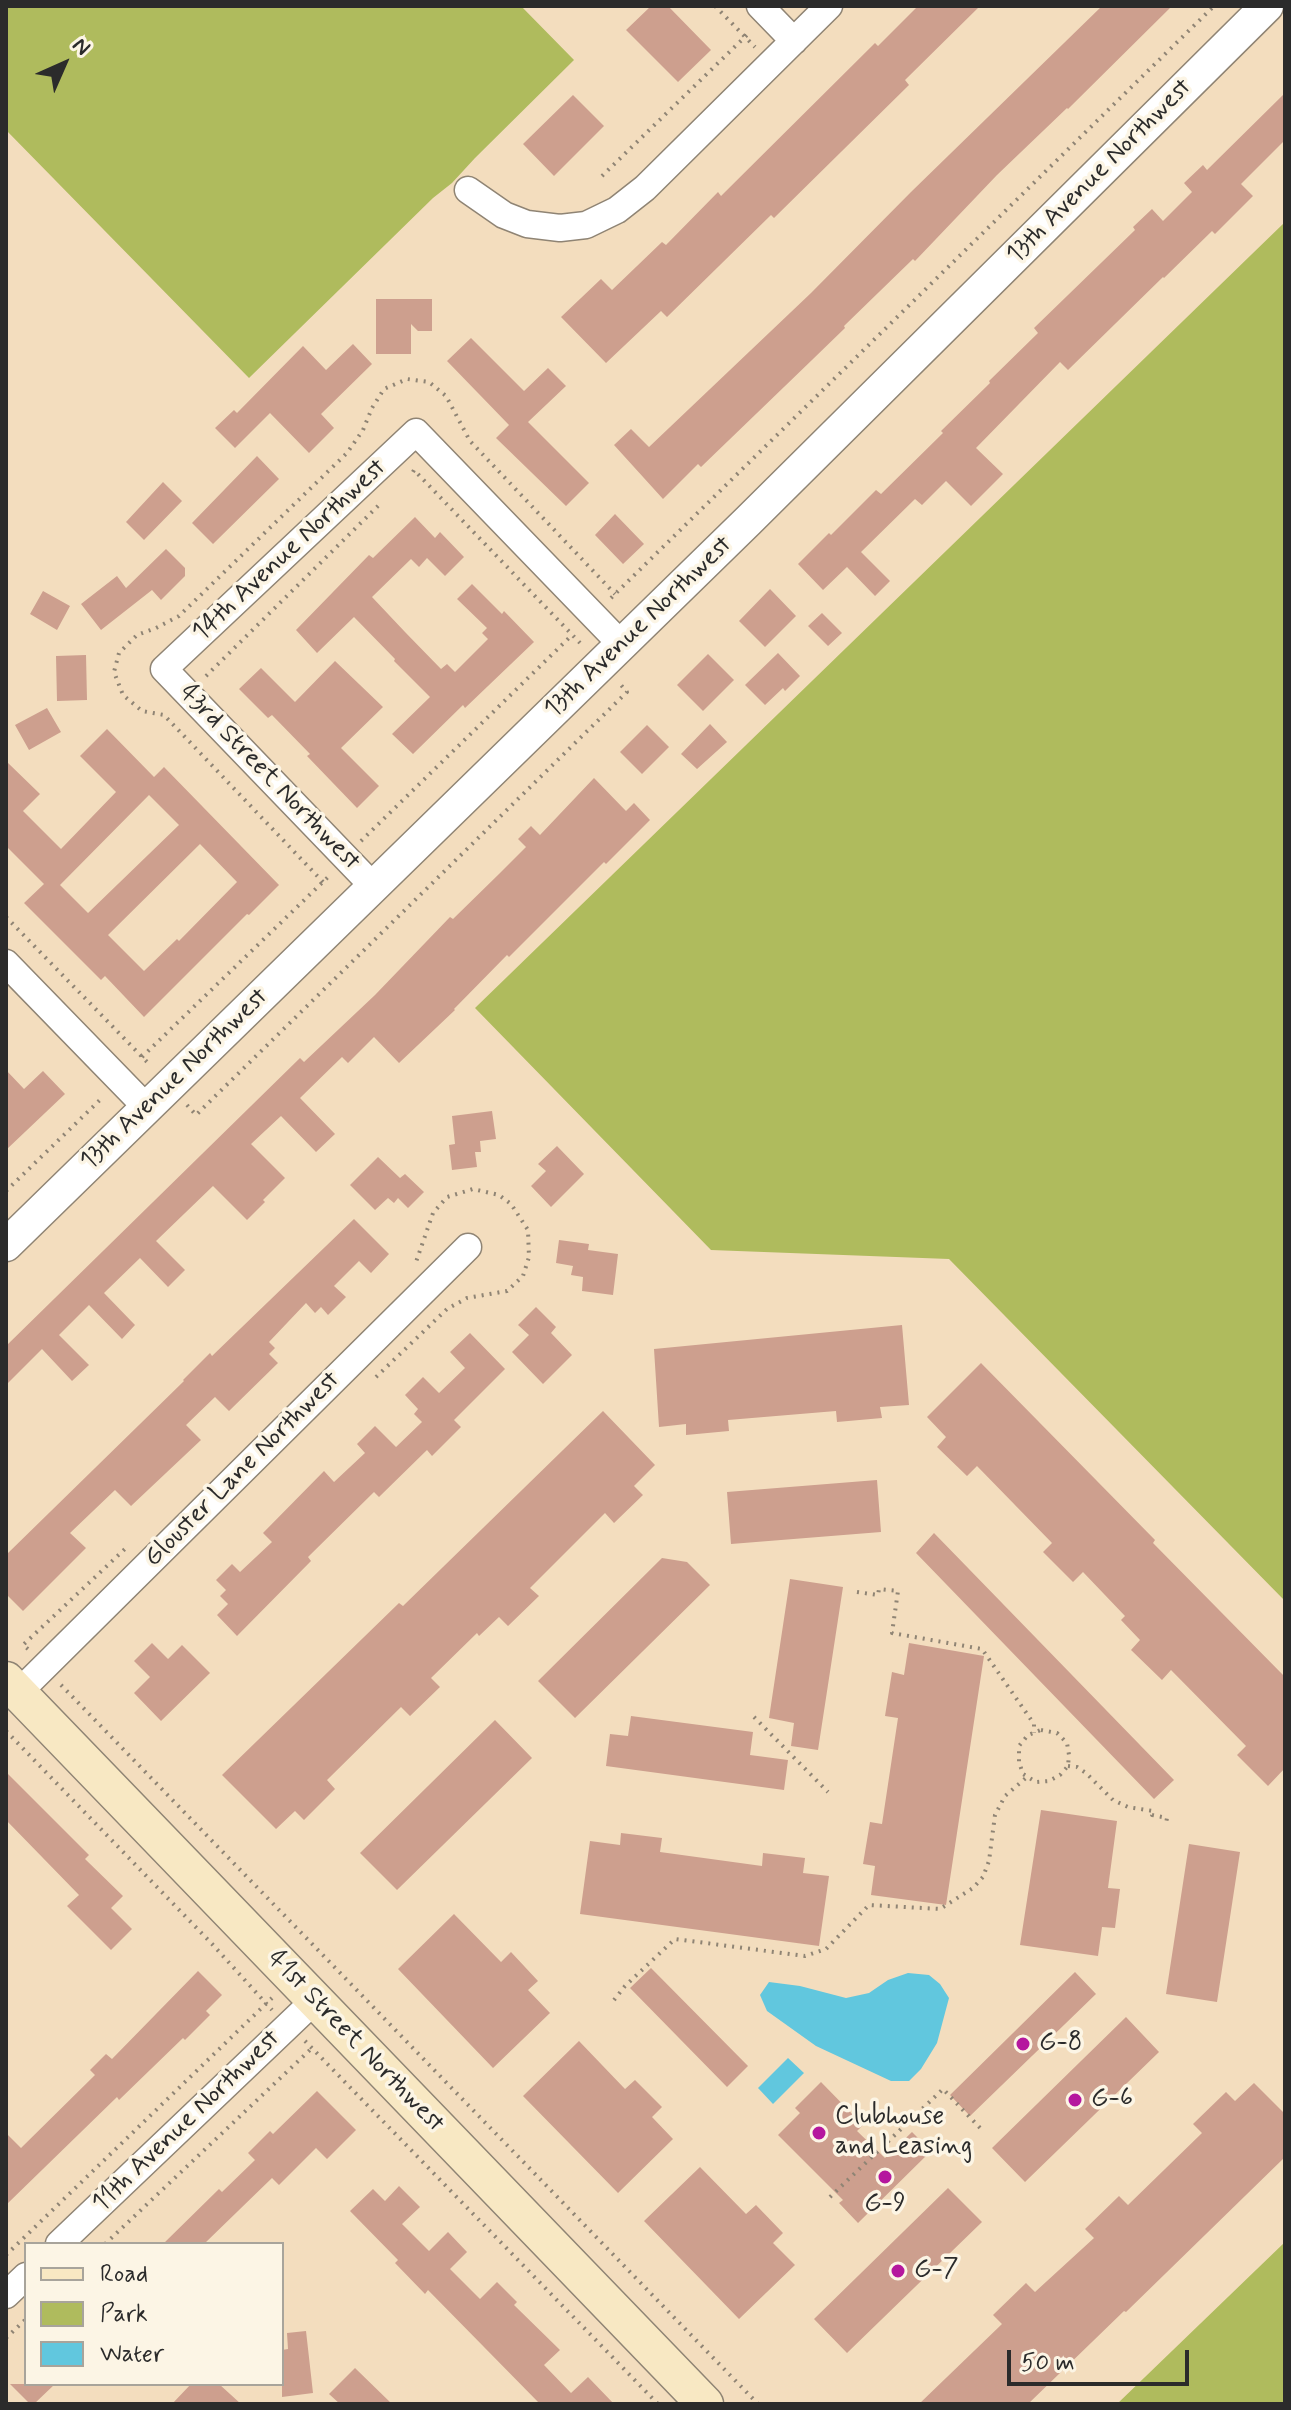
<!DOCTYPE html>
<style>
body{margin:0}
#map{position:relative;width:1291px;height:2410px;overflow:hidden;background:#f3ddbe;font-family:Mynerve,sans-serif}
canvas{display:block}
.frame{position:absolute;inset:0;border:8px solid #2b2b2b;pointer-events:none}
.legend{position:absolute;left:24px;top:2242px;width:260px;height:144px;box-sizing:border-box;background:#fcf5e5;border:2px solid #a8a49b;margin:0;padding:10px 14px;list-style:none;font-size:24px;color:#2b2b2b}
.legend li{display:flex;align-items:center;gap:16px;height:40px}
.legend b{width:40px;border:2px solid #a8a49b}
.north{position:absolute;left:24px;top:24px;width:80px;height:80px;-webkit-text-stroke:6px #fcf5e5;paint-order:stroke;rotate:45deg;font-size:22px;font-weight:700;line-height:32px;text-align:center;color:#2b2b2b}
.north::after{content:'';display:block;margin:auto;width:28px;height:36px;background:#2b2b2b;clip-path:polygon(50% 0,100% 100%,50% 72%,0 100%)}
.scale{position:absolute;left:1007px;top:2350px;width:182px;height:36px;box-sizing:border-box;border:4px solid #2b2b2b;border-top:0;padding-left:10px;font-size:24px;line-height:28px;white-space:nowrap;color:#2b2b2b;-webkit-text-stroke:6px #fcf5e5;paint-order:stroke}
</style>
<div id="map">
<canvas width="1291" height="2410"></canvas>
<div class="frame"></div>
<ul class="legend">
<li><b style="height:10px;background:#f8e8c3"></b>Road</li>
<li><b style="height:22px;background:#afbb5d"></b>Park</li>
<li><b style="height:22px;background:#61c7de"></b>Water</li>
</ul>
<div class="north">N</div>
<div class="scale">50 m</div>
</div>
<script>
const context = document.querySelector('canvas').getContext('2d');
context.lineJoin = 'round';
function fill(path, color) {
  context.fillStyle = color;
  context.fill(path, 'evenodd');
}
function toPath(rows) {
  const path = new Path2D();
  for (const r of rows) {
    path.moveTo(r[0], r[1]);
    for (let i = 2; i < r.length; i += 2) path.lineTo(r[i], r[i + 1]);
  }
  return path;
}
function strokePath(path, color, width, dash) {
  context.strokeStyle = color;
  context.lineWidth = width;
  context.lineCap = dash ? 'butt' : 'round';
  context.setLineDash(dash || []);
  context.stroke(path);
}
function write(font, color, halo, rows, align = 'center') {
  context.font = font + ' Mynerve,sans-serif';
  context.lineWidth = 7;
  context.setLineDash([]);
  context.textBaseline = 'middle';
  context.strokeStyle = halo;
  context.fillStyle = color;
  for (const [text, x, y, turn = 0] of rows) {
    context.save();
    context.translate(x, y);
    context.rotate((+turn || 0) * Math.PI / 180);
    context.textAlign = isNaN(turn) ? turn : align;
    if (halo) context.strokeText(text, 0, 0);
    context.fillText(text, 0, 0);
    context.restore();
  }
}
fill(toPath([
 [6,6,521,6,574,60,475,158,452,183,433,198,249,378,6,130],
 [1285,222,1285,1601,949,1259,711,1250,475,1008],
 [1285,2242,1285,2404,1117,2404]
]), '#afbb5d');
fill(toPath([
 [908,1973,929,1975,940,1984,949,1998,937,2043,921,2069,909,2081,891,2081,816,2046,767,2011,760,1995,769,1982,800,1986,846,1998,869,1993,888,1980],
 [788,2058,804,2073,773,2104,758,2088]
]), '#61c7de');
fill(toPath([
 [651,6,668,6,711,50,678,82,626,30],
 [918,6,980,6,905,80,909,85,774,218,771,215,667,317,661,311,606,363,561,317,601,279,612,290,662,242,666,245,718,192,721,196,875,43,878,46],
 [1102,6,1172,6,1068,109,1067,108,997,175,915,261,913,259,844,326,845,328,812,360,701,467,698,464,663,499,614,445,631,429,649,447,811,293,911,192],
 [1285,93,1285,140,1241,184,1253,196,1215,234,1212,231,1164,278,1163,277,1068,370,1060,362,976,448,1003,474,971,506,946,481,922,505,915,499,861,552,890,581,875,596,847,567,823,590,798,564,829,533,831,535,876,490,881,494,943,433,941,431,990,383,989,381,1038,333,1034,328,1135,230,1133,227,1152,209,1163,221,1192,192,1184,183,1203,165,1207,170],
 [573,95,604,126,554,176,523,144],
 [376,299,432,299,432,331,418,331,411,324,411,354,376,354],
 [471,338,524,391,548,368,566,386,528,422,589,483,566,506,496,438,509,425,447,361],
 [353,344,372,364,321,414,334,428,309,453,270,413,235,448,215,428,234,410,237,413,303,346,326,370],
 [257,456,279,479,213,544,192,523],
 [163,482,182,501,144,540,126,522],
 [615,514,644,544,623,564,595,535],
 [415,517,435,538,440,532,464,557,445,576,427,558,419,567,411,559,372,597,405,632,441,669,447,664,455,672,488,639,482,633,487,628,457,599,472,584,502,614,504,611,534,642,465,708,463,705,413,754,392,734,430,697,394,661,395,659,354,617,317,653,296,630,369,555,373,558],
 [166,549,185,568,185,576,161,600,152,590,101,630,81,604,117,576,126,588],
 [770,589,796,616,765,647,739,621],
 [43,591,70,606,57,630,30,614],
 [822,613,842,633,828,646,808,626],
 [778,653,800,676,785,691,783,688,765,705,745,685],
 [708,654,734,680,703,711,677,685],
 [86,655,87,700,57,701,56,656],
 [335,661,383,707,341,748,379,786,357,808,307,756,310,754,272,715,268,718,239,689,261,668,295,702],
 [47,708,61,732,29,750,15,725],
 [710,724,727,742,697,769,681,754],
 [647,725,669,747,642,774,620,752],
 [107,729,154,777,164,767,279,885,249,915,247,914,144,1017,105,976,101,980,24,903,44,884,6,846,6,761,40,794,23,811,61,849,116,792,80,756],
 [149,795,179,825,88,913,60,885],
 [200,844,237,882,179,941,177,939,144,971,108,935],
 [594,778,626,811,634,803,650,820,606,864,604,862,509,957,507,955,454,1009,455,1010,399,1063,374,1037,348,1063,342,1057,300,1098,335,1134,316,1152,281,1116,251,1144,285,1178,263,1200,265,1202,247,1220,213,1186,156,1241,185,1270,168,1287,140,1258,104,1293,135,1325,122,1339,89,1305,59,1335,89,1365,72,1381,42,1349,6,1385,6,1346,300,1058,304,1062,375,995,450,917,453,919,499,874,526,847,518,839,531,826,540,835],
 [6,1070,24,1089,43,1071,65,1094,6,1150],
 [492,1111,496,1139,480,1141,481,1152,475,1152,477,1167,452,1170,449,1145,455,1144,452,1116],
 [557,1146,584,1174,551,1207,531,1186,546,1171,538,1164],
 [378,1157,400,1178,405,1174,424,1192,408,1208,398,1198,394,1203,388,1198,375,1210,350,1185],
 [354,1219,389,1254,371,1273,359,1261,334,1286,346,1297,328,1315,321,1307,315,1313,306,1303,269,1342,275,1348,269,1354,278,1363,229,1411,215,1397,186,1425,201,1440,131,1506,115,1490,70,1533,86,1548,23,1611,6,1594,6,1555,184,1381,183,1380,210,1353,212,1356],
 [559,1240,589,1244,588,1250,618,1254,613,1295,582,1291,583,1277,571,1275,573,1266,556,1263],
 [536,1307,556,1327,551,1333,572,1355,543,1384,512,1352,529,1335,518,1325],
 [902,1325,909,1405,880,1407,882,1418,837,1422,836,1411,728,1420,729,1431,686,1435,686,1424,659,1427,654,1349],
 [470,1333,505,1369,454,1420,461,1427,432,1456,427,1450,379,1497,374,1492,308,1557,311,1561,237,1636,217,1615,228,1604,220,1596,226,1590,216,1580,232,1564,240,1572,272,1542,263,1533,324,1471,334,1482,365,1453,357,1444,375,1426,396,1447,422,1422,414,1414,418,1409,405,1395,423,1377,439,1393,465,1368,450,1352],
 [981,1363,1155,1540,1153,1543,1285,1677,1285,1768,1268,1786,1237,1755,1246,1746,1171,1670,1162,1680,1131,1650,1140,1640,1121,1620,1125,1616,1083,1572,1073,1582,1043,1552,1052,1543,977,1466,967,1476,937,1447,946,1437,927,1417],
 [603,1411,655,1465,634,1486,643,1495,614,1523,605,1513,530,1588,539,1596,508,1626,499,1617,479,1636,477,1633,431,1678,440,1687,410,1716,401,1707,327,1780,335,1789,304,1820,295,1811,276,1829,222,1775,399,1603,403,1606],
 [877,1480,881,1532,731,1544,727,1492],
 [934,1533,1174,1780,1154,1799,916,1553],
 [662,1558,687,1562,710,1585,575,1718,538,1681],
 [790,1579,843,1587,818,1750,791,1746,794,1723,769,1718],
 [152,1643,168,1659,182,1645,210,1673,161,1721,134,1693,150,1677,134,1661],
 [909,1643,984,1656,946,1905,871,1895,875,1866,863,1864,870,1822,882,1824,898,1718,885,1716,892,1672,904,1675],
 [631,1716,753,1732,750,1755,788,1760,784,1790,606,1766,610,1734,628,1736],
 [495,1720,532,1758,397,1890,360,1853],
 [6,1772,89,1855,85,1859,123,1896,111,1908,132,1929,111,1950,67,1906,79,1895,6,1820],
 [1041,1810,1117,1821,1108,1888,1120,1889,1115,1928,1102,1927,1098,1956,1020,1945],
 [621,1833,662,1838,660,1852,762,1866,763,1853,805,1858,803,1873,829,1876,819,1946,580,1914,590,1841,620,1845],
 [1189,1844,1240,1852,1217,2002,1166,1994],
 [454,1914,501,1962,511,1952,538,1981,528,1990,550,2013,493,2068,398,1969],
 [651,1968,748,2066,727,2087,630,1988],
 [198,1971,222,1995,206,2011,210,2015,185,2040,183,2038,119,2100,117,2097,6,2205,6,2133,21,2148,95,2075,90,2070,106,2054,112,2059],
 [1075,1972,1096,1994,970,2116,950,2095],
 [1126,2017,1159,2052,1025,2182,992,2148],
 [579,2041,625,2089,635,2080,662,2107,652,2117,673,2139,618,2193,523,2096],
 [821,2082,863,2125,857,2131,885,2158,912,2132,931,2151,858,2223,839,2203,843,2200,778,2135,800,2113,795,2108],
 [1254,2083,1285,2114,1285,2157,1126,2312,1124,2311,1028,2404,919,2404,1002,2324,993,2315,1026,2283,1035,2292,1094,2238,1085,2229,1119,2196,1128,2205,1202,2133,1193,2124,1226,2092,1235,2101],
 [317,2091,356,2130,327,2159,316,2148,279,2185,272,2178,204,2244,163,2244,219,2189,222,2192,255,2160,248,2153,270,2131,273,2134],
 [700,2167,746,2214,756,2205,783,2233,773,2243,795,2265,739,2319,644,2221],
 [399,2186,420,2207,402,2224,429,2251,448,2232,467,2252,450,2269,480,2299,497,2282,517,2302,514,2305,560,2350,544,2365,571,2393,588,2377,614,2404,540,2404,428,2290,425,2294,395,2263,398,2260,350,2211,373,2189,385,2201],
 [948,2188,982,2222,847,2353,814,2319],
 [306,2331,313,2393,282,2397,282,2350,288,2349,287,2333],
 [355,2368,392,2404,340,2404,329,2394],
 [10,2384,55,2384,34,2404,30,2404],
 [191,2384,219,2384,241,2404,172,2404]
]), '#cd9f8e');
const minor = toPath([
 [760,6,794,41],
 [468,190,504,215,527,224,560,228,586,225,617,210,645,188,829,6],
 [373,886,164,669,416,432,622,645],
 [6,963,146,1107],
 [18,1693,468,1247],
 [59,2244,315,2000],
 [6,2295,26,2276]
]);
const tertiary = toPath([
 [6,1245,748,521,1267,6]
]);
const secondary = toPath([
 [6,1680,705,2404]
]);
strokePath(minor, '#8f8474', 29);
strokePath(tertiary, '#8f8474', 35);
strokePath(secondary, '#8f8474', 39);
strokePath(toPath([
 [715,6,755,47],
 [602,176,750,32],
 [413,472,414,470,581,644],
 [611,598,1214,6],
 [206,676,381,503],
 [361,841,572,635],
 [323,882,164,715,142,711,123,695,114,672,119,653,137,635,156,628,179,616,347,453,363,430,372,408,384,389,407,379,429,382,446,396,470,441,615,594],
 [6,917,151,1066],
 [142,1057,328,877],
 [187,1105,196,1115,627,692,621,685],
 [6,1191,102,1098],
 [376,1377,447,1309,467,1298,507,1291,523,1276,529,1257,528,1230,511,1204,499,1195,473,1189,447,1197,433,1213,416,1262],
 [857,1592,878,1595,879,1589,898,1591,892,1633,982,1649,1034,1724,1034,1733],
 [28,1649,23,1645,126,1548],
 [61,1685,758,2404],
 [754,1717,828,1792],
 [1041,1730,1057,1733,1067,1743,1069,1755,1068,1766,1060,1775,1049,1781,1036,1782,1023,1774,1019,1762,1019,1746,1028,1735,1041,1730],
 [6,1731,213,1945,272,2010],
 [1068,1766,1077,1767,1086,1773,1113,1800,1128,1807,1153,1811,1152,1815,1167,1818,1166,1823],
 [614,2000,625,1986,675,1939,805,1956,826,1949,869,1905,940,1909,973,1888,983,1877,989,1861,995,1815,1005,1796,1027,1777],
 [305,2041,658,2404],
 [830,2197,943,2089,982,2130],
 [105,2244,312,2048],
 [6,2255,272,1998],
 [6,2338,26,2319]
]), '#8f8474', 4, [2, 6]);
strokePath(minor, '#fff', 26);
strokePath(tertiary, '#fff', 32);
strokePath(secondary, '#f8e8c3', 36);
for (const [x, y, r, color] of [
 [1023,2044,8,"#b5179e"],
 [1075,2100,8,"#b5179e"],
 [819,2133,8,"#b5179e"],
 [885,2177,8,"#b5179e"],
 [898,2271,8,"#b5179e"]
]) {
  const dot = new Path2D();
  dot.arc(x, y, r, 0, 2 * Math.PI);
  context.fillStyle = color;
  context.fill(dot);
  strokePath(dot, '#fcf5e5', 3);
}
write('26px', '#2b2b2b', '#fcf5e5', [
 ["13th Avenue Northwest",1100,172,-45],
 ["14th Avenue Northwest",290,551,-43],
 ["13th Avenue Northwest",639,628,-44],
 ["43rd Street Northwest",269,778,46],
 ["13th Avenue Northwest",175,1080,-44],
 ["Glouster Lane Northwest",243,1470,-45],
 ["41st Street Northwest",355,2042,46],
 ["11th Avenue Northwest",187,2122,-44]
]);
write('26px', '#2b2b2b', '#fcf5e5', [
 ["G-8",1039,2044],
 ["G-6",1091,2100],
 ["Clubhouse",835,2118],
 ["and Leasing",835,2148],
 ["G-9",885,2205,"center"],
 ["G-7",914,2271]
], 'left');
</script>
